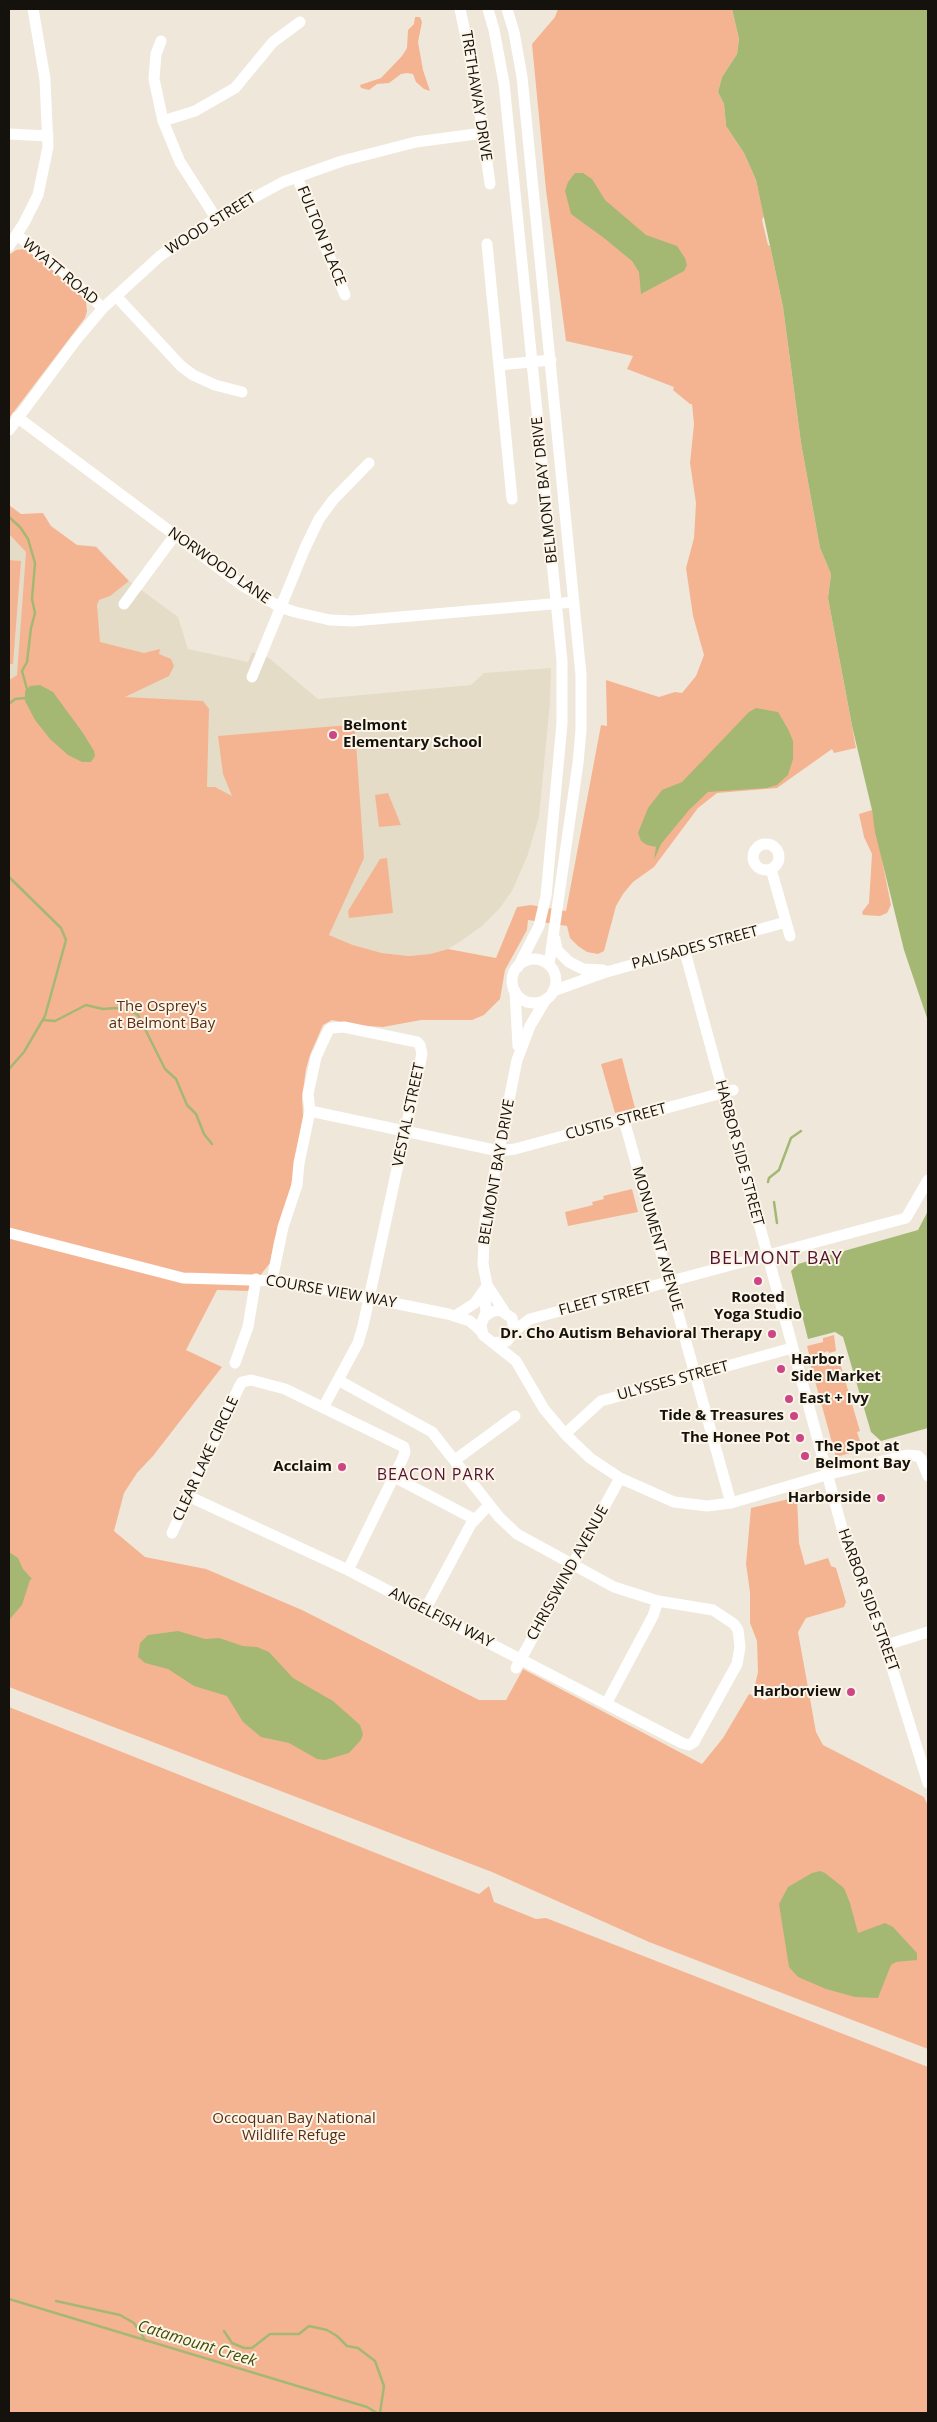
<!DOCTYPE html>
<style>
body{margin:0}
#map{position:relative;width:937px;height:2422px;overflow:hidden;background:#efe8da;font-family:"Open Sans",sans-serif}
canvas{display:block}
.frame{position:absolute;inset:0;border:10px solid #15120e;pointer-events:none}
</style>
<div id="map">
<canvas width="937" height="2422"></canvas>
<div class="frame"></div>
</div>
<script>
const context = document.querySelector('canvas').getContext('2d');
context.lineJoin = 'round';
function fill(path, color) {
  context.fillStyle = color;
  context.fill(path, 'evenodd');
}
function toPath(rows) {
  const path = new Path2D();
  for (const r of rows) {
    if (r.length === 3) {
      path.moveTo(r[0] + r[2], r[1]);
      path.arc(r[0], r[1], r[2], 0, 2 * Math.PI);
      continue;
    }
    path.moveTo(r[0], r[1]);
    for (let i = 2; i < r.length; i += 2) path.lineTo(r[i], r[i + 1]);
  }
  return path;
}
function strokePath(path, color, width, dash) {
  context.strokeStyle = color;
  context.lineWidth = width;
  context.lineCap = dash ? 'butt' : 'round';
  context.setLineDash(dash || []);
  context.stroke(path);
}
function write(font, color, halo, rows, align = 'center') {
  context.font = font + ' "Open Sans",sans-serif';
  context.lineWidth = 4;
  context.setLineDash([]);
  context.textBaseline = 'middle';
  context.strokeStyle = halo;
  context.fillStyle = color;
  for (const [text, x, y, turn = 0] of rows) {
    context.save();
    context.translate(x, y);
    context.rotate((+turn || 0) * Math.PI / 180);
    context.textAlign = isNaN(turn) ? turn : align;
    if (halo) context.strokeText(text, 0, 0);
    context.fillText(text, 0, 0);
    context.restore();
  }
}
fill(toPath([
 [9,512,44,542,96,546,129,581,178,617,188,649,248,662,252,652,269,658,318,699,471,685,484,673,551,668,550,702,539,817,527,857,512,891,499,909,482,926,461,941,448,949,430,954,409,956,382,953,353,945,329,935,33,665,9,680]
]), '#e5dcc7');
fill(toPath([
 [558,9,732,9,739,39,737,54,722,77,718,92,724,104,726,126,744,153,756,180,764,216,762,220,768,245,770,246,783,307,801,443,820,548,831,574,828,598,856,748,834,753,832,749,777,788,717,793,698,808,654,867,633,882,623,894,616,906,604,951,598,954,587,952,578,946,570,938,567,926,528,920,527,930,505,970,500,999,484,1015,472,1020,421,1020,383,1027,355,1025,332,1020,323,1025,310,1055,306,1069,302,1098,303,1116,290,1192,274,1241,270,1263,248,1291,217,1290,186,1350,222,1367,153,1456,137,1473,124,1493,114,1531,145,1557,206,1569,302,1610,479,1700,506,1700,523,1669,702,1764,723,1738,749,1694,765,1700,771,1697,771,1692,755,1685,758,1672,757,1641,750,1623,750,1592,746,1564,751,1508,797,1497,799,1543,805,1565,828,1558,831,1566,836,1568,846,1602,844,1607,806,1618,798,1632,816,1732,823,1745,924,1797,928,1806,928,2049,649,1942,492,1872,9,1687,9,680,17,675,26,552,9,534,9,505,21,514,43,513,51,526,77,545,96,547,129,581,110,596,99,600,97,605,100,642,144,653,160,649,159,654,171,659,174,666,169,676,125,697,203,701,209,709,207,787,215,787,232,796,223,774,218,736,349,725,355,729,364,858,329,935,353,945,382,953,409,956,430,954,448,949,496,958,517,907,531,905,566,911,601,725,607,726,606,680,659,697,675,692,682,693,696,676,704,655,693,616,686,568,694,538,696,503,690,463,694,424,692,404,690,404,673,390,674,387,627,369,633,356,566,341,546,190,532,44,555,17],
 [415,17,420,17,422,22,418,42,423,70,430,91,424,89,416,82,413,74,407,73,401,74,389,83,377,84,369,90,361,88,360,85,381,78,402,56,407,48,408,30,414,24],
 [24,249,49,266,83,297,86,302,87,311,85,318,9,418,9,255,16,250],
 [9,560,21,561,13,664,9,664],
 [388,793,401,825,379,827,375,795],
 [872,810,891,905,887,913,880,916,863,915,862,912,869,903,872,854,864,837,859,814],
 [387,858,393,913,349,918,348,911,380,859],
 [622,1058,635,1108,615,1113,601,1064],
 [632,1189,638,1212,568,1226,565,1212,593,1205,592,1202,604,1199,603,1196],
 [834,1335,836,1351,829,1353,828,1351,810,1358,807,1346,823,1342,823,1338],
 [838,1356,860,1431,857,1432,860,1441,863,1441,865,1449,836,1457,810,1363,815,1362,816,1365],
 [9,1707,479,1894,489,1886,494,1902,536,1919,546,1918,928,2067,928,2413,9,2413]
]), '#f5b491');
fill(toPath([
 [732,9,928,9,928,1021,904,950,875,832,872,810,852,726,828,598,831,574,820,548,801,443,783,307,756,180,744,153,726,126,724,104,718,92,722,77,737,54,739,39],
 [575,173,583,173,592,179,605,200,646,235,677,246,685,258,687,265,684,271,641,294,639,272,632,261,604,238,571,214,565,191,568,182],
 [40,685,53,692,83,733,94,751,95,756,91,762,82,762,68,755,50,739,35,720,25,701,25,691,30,686],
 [756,708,778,712,788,729,793,741,793,759,788,775,777,785,767,788,708,792,689,810,661,844,654,860,656,847,647,845,641,841,638,833,648,808,662,790,682,782,749,712],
 [928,1211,928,1428,881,1441,871,1432,843,1337,835,1332,808,1339,791,1271,798,1264,918,1230],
 [9,1552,18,1558,23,1569,32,1579,30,1580,22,1605,9,1620],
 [178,1631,205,1639,219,1638,243,1646,257,1647,269,1652,293,1678,333,1701,360,1725,363,1734,361,1740,349,1753,325,1760,317,1759,289,1743,261,1737,243,1722,227,1696,194,1686,168,1669,145,1663,138,1657,140,1643,148,1635],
 [820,1871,825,1873,844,1888,850,1903,858,1933,885,1923,893,1927,917,1953,917,1960,896,1962,891,1965,878,1998,855,1997,826,1989,798,1977,789,1967,779,1904,788,1887,812,1873]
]), '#a4b874');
strokePath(toPath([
 [9,517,20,527,28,539,35,563,32,599,35,613,31,628,27,662,22,671,27,689],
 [9,704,15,699,25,698],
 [9,877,61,928,66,940,45,1016,24,1052,9,1069],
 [43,1020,55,1021,86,1005,103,1009,116,1008,131,1011,138,1015,165,1069,176,1079,187,1105,196,1114,204,1134,212,1144],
 [768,1182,769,1178,779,1170,791,1138,801,1131],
 [774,1202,777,1223],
 [9,2299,367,2407,377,2413],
 [56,2301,120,2315,134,2323,146,2341],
 [224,2331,232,2343,244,2348,252,2348,270,2334,299,2334,309,2326,327,2330,337,2336,347,2346,358,2348,375,2361,384,2386,380,2413]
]), '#a4b874', 2.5);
strokePath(toPath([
 [460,9,476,85,490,184],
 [488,9,494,30,504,83,562,661,562,723,546,896,539,926,518,967],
 [507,9,514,32,522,77,581,675,581,730,578,763,549,965],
 [161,41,156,54,154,79,163,121,180,162,216,218],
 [163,121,195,111,235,88,273,42,300,22],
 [9,134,48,136],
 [297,177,345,295],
 [17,235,54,264,103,308],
 [487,244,512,499],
 [9,246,24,223,38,195,48,147,45,79,33,9],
 [116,296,181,366,193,375,215,385,242,392],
 [499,365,551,360],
 [17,417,243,586,280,607,295,612,330,620,353,621,574,602],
 [9,430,76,340,103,308,160,256,216,218,283,182,342,161,416,142,483,133],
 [124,604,175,535],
 [252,677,305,548,319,519,333,500,369,463],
 [766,857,13],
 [771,869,790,936],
 [555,939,557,950,569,962,583,969,603,970],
 [685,952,846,1543,872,1604,928,1783],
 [534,981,22],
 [515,991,518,1046],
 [553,991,603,973,786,922],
 [310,1111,499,1151,515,1149,733,1090],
 [624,1120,731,1503],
 [9,1233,183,1278,284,1281,448,1314,470,1321,482,1332],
 [272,1280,283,1227,297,1185,299,1163,310,1111,308,1094,316,1057,328,1031,331,1028,344,1027,417,1042,420,1045,422,1054,363,1326,358,1343,324,1406],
 [487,1285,504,1311],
 [458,1314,475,1303,485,1289],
 [486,1315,485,1298,487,1285,483,1264,485,1221,517,1060,530,1026,546,999],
 [514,1331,530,1319,906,1218,928,1180],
 [494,1343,507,1341,514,1331,512,1318,500,1310,491,1312,484,1317,481,1325,483,1335,516,1361,544,1409,565,1434,590,1458,620,1478,674,1502,707,1506,731,1503,826,1475,907,1455,918,1456,921,1459,928,1476],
 [235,1363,248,1327,256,1279],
 [565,1434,601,1401,792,1348],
 [455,1460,515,1416],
 [394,1477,474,1519],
 [188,1496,348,1570,682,1743,689,1745,694,1742,737,1664,740,1647,738,1630,734,1624,713,1610,658,1601,614,1587,517,1534,499,1517,432,1432,338,1380],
 [172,1533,239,1387,242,1382,251,1380,285,1389,404,1447,405,1452,402,1460,348,1570],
 [425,1610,471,1524,489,1505],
 [886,1645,928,1632],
 [516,1668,620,1478],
 [606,1704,653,1616,658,1601]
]), '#fff', 11);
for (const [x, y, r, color] of [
 [333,735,5,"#cc4685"],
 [758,1281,5,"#cc4685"],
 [772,1334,5,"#cc4685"],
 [781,1369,5,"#cc4685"],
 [789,1399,5,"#cc4685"],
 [794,1416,5,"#cc4685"],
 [800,1438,5,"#cc4685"],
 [805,1456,5,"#cc4685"],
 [342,1467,5,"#cc4685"],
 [881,1498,5,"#cc4685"],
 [851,1692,5,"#cc4685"]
]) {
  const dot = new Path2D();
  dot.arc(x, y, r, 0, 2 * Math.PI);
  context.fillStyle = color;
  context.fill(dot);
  strokePath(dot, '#fcf5e8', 2);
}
write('15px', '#15120e', '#fcf5e8', [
 ["TRETHAWAY DRIVE",476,96,81],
 ["WOOD STREET",211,224,-32],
 ["FULTON PLACE",321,236,68],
 ["WYATT ROAD",60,272,40],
 ["BELMONT BAY DRIVE",545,490,-96],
 ["NORWOOD LANE",219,566,35],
 ["PALISADES STREET",695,948,-15],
 ["VESTAL STREET",409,1115,-78],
 ["CUSTIS STREET",616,1122,-15],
 ["HARBOR SIDE STREET",739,1153,75],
 ["BELMONT BAY DRIVE",497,1172,-80],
 ["MONUMENT AVENUE",657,1239,74],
 ["COURSE VIEW WAY",331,1292,10],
 ["FLEET STREET",605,1299,-15],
 ["ULYSSES STREET",673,1381,-15],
 ["CLEAR LAKE CIRCLE",206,1459,-65],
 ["CHRISSWIND AVENUE",568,1573,-61],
 ["HARBOR SIDE STREET",868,1600,70],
 ["ANGELFISH WAY",441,1618,27]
]);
write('bold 15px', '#15120e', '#fcf5e8', [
 ["Belmont",343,726,"left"],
 ["Elementary School",343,743,"left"],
 ["Rooted",758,1298,"center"],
 ["Yoga Studio",758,1315,"center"],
 ["Dr. Cho Autism Behavioral Therapy",762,1334],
 ["Harbor",791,1360,"left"],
 ["Side Market",791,1377,"left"],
 ["East + Ivy",799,1399,"left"],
 ["Tide & Treasures",784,1416],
 ["The Honee Pot",790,1438],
 ["The Spot at",815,1447,"left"],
 ["Belmont Bay",815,1464,"left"],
 ["Acclaim",332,1467],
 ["Harborside",871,1498],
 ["Harborview",841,1692]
], 'right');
write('15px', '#592e14', '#fcf5e8', [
 ["The Osprey's",162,1007],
 ["at Belmont Bay",162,1024],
 ["Occoquan Bay National",294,2119],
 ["Wildlife Refuge",294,2136]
]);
context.letterSpacing = '1px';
write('16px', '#521231', '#fcf5e8', [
 ["BEACON PARK",436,1475]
]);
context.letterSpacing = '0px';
write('italic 16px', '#3f4f00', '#fcf5e8', [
 ["Catamount Creek",197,2344,17]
]);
context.letterSpacing = '1px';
write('18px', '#521231', '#fcf5e8', [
 ["BELMONT BAY",776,1259]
]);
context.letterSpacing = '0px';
</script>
